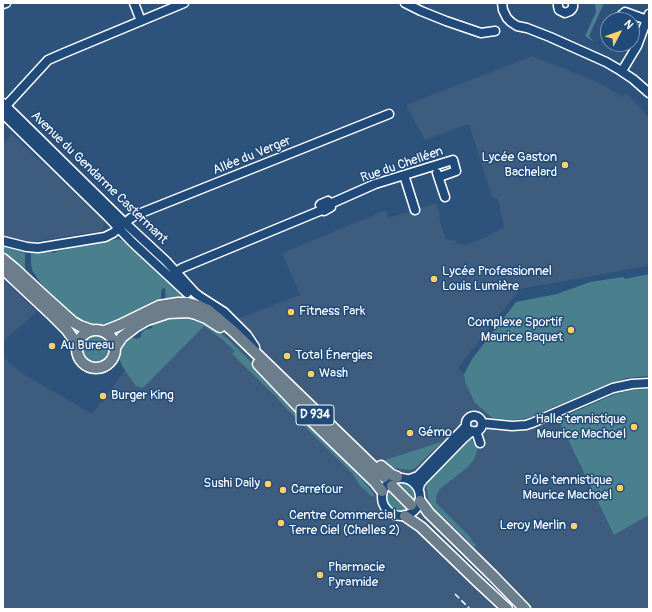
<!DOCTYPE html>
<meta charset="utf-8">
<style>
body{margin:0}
#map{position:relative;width:652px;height:612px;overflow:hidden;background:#2d527c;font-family:Pangolin,sans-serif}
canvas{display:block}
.frame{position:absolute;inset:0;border:4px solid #fff;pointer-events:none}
.north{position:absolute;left:600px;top:12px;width:40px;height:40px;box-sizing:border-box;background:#1f4a7a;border:1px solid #7992af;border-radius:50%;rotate:49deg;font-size:11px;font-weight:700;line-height:16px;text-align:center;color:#fff}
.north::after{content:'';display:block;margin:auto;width:14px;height:18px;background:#ffd166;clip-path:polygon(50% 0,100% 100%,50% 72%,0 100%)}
</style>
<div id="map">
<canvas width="652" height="612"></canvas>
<div class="frame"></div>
<div class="north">N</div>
</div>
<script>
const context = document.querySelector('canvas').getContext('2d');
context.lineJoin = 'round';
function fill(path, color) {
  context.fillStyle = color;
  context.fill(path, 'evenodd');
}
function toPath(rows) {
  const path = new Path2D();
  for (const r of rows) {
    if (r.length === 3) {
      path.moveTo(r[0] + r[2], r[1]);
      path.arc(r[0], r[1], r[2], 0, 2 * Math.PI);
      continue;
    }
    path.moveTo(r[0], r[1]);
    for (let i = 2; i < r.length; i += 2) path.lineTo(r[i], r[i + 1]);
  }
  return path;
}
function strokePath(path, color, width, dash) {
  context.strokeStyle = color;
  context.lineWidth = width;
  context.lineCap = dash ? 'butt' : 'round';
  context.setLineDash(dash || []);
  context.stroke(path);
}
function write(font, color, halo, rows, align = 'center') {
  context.font = font + ' Pangolin,sans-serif';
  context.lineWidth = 3;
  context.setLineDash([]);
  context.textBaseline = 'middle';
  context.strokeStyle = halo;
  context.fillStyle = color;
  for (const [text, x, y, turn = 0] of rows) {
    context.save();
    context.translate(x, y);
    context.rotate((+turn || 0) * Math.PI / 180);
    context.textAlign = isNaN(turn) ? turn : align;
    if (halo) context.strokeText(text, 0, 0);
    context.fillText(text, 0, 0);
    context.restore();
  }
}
fill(toPath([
 [532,56,583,76,607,87,622,97,625,93,638,105,649,118,649,266,520,289,458,368,464,374,465,382,493,418,511,420,521,419,530,417,552,407,614,535,649,515,649,609,3,609,3,356,12,365,25,375,92,414,153,334,187,315,199,319,224,333,237,319,300,295,282,253,386,210,388,218,437,203,439,210,440,222,446,239,456,241,458,244,463,244,465,245,484,238,504,227,498,199,492,197,469,124,425,140,406,105],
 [12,134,42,163,43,162,97,215,105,223,102,230,100,231,31,242,3,236,3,144],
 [3,279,37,312,3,341]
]), '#3e5c7e');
fill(toPath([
 [595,3,604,3,589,36,594,42,585,36,596,12],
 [119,239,120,240,122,240,131,249,137,251,192,293,218,310,166,302,165,288,162,289,161,292,161,299,154,303,110,324,91,324,80,319,65,308,43,287,32,270,31,263,31,252,32,250,44,251,54,253,58,251,68,249,68,247],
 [3,246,25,252,25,268,28,277,3,256],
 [649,274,649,376,627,378,611,383,530,417,521,419,511,420,493,418,475,403,465,382,464,374,472,359,516,302,557,294,590,282,623,277,625,279],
 [178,315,190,317,203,323,219,332,230,341,265,376,289,403,346,462,367,485,374,494,374,496,373,497,370,495,366,491,360,486,352,473,283,405,274,394,273,394,232,354,235,351,223,340,204,326,144,387,142,388,139,387,135,385,124,369,120,361,120,353,123,346,125,343,132,338,135,338,136,339,141,337,141,334,144,330,152,328,152,323],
 [96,349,16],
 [649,389,649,515,614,535,558,419,615,394,632,390],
 [469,440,472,440,475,445,477,444,477,450,475,458,468,467,441,488,438,492,436,497,436,502,439,506,471,538,471,540,476,545,474,547,429,503,426,484],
 [441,442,441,443,414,469,410,470,395,468,391,466,385,460],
 [400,480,405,481,410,483,414,487,417,495,417,497,414,505,409,510,404,512,397,512,391,510,387,505,385,499,385,493,388,486,394,481],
 [394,484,413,503,407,509,388,490]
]), '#4a7f8d');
strokePath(toPath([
 [381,480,390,489],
 [409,507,417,516]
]), '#4c6c90', 10, [10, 5]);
const minor = toPath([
 [134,3,141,21],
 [405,3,421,11,446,21,481,33,495,31],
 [502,3,503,10,507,18,511,22,517,26,527,28,550,37,606,62,618,69,633,79,649,93],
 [558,3,558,6,559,10,565,13,570,11,572,9,573,7,573,3],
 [3,4,6,3],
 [616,20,625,12,647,20],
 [622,71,637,46,649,14],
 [3,103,125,223,166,261,195,293,199,296,224,312,247,335,255,347],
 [3,109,48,60,64,53,184,3],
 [3,114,107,216,132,242,187,293],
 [437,173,445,197],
 [404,175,415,210],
 [330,204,328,201,321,204,320,205,322,210,324,211,331,207,330,204,375,184,453,160,456,171,439,177],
 [3,241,27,247,38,248,105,237,113,233,131,218,136,215,389,114],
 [172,275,182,268,322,210],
 [474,424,8],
 [482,423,512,426,526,425,532,423,613,388,632,384,649,383],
 [476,431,480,443],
 [401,497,19],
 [410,479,418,476,466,426],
 [419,488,420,484,423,480,463,439,472,431]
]);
const major = toPath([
 [3,259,15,269,44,296,73,322,80,326,91,330],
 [3,269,50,313,67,330,77,344],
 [96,349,19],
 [105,331,120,325,159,306,178,303,188,303,199,306,208,310,233,331,384,477],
 [116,346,122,337,135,327,147,320,168,313,188,312,196,314,206,318,220,327],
 [258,364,313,422,375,482,382,491],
 [381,466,392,475,397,477],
 [392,486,411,505],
 [420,501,429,513,493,576,525,609],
 [405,516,421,527,478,582,507,609]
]);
strokePath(minor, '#fff', 11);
strokePath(major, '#fff', 13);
strokePath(minor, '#1f4a7a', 8);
strokePath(major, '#6c7d8c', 10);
strokePath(toPath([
 [455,594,470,609]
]), '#fff', 1.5, [6, 3]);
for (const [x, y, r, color] of [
 [565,165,4,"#ffd166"],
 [434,279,4,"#ffd166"],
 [291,312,4,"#ffd166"],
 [571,330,4,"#ffd166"],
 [52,346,4,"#ffd166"],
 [287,356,4,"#ffd166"],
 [311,374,4,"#ffd166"],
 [103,396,4,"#ffd166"],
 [634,427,4,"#ffd166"],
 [410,433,4,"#ffd166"],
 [268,484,4,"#ffd166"],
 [620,488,4,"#ffd166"],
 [283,490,4,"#ffd166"],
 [281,523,4,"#ffd166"],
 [574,526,4,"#ffd166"],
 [320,575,4,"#ffd166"]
]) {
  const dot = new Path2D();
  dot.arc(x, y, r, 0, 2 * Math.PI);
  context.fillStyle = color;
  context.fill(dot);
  strokePath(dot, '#1f4a7a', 1.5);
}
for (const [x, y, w] of [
 [315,415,38]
]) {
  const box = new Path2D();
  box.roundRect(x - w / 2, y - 10, w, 20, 3);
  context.fillStyle = '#1f4a7a';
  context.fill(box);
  strokePath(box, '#fff', 1);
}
write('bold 12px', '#fff', null, [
 ["D 934",315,415]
]);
write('13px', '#fff', '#1f4a7a', [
 ["Allée du Verger",252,156,-22],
 ["Rue du Chelléen",402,165,-19],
 ["Avenue du Gendarme Castermant",99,178,44]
]);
write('13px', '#fff', '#1f4a7a', [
 ["Lycée Gaston",557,158,"right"],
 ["Bachelard",557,173,"right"],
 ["Lycée Professionnel",442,272],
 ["Louis Lumière",442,287],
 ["Fitness Park",299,312],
 ["Complexe Sportif",563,323,"right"],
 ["Maurice Baquet",563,338,"right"],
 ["Au Bureau",60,346],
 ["Total Énergies",295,356],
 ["Wash",319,374],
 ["Burger King",111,396],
 ["Halle tennistique",626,420,"right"],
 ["Maurice Machoël",626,435,"right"],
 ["Gémo",418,433],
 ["Pôle tennistique",612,481,"right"],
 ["Maurice Machoël",612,496,"right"],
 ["Sushi Daily",260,484,"right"],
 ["Carrefour",291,490],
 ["Centre Commercial",289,516],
 ["Terre Ciel (Chelles 2)",289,531],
 ["Leroy Merlin",566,526,"right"],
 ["Pharmacie",328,568],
 ["Pyramide",328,583]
], 'left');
</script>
